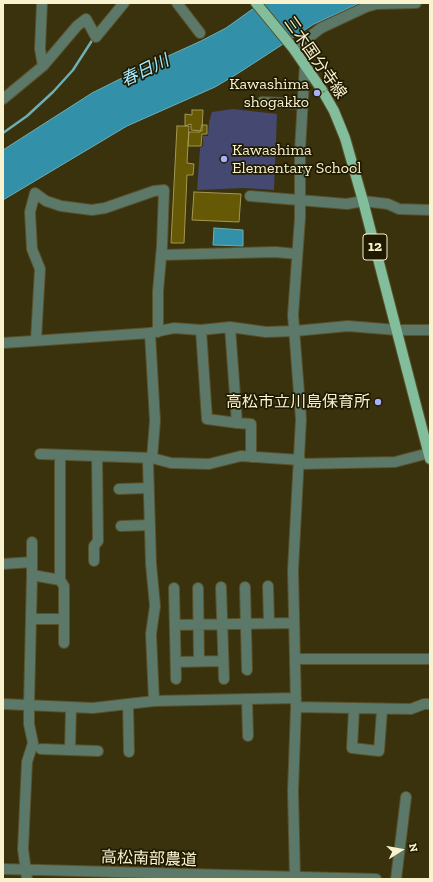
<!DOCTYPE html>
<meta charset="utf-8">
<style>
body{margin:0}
#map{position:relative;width:433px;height:882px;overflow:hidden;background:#39320c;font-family:"Zilla Slab",serif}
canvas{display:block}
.frame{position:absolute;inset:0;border:4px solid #f9f2cf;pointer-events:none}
.north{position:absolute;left:381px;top:830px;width:40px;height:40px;-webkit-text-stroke:3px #1f1a00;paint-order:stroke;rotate:79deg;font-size:11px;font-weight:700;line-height:16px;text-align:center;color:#f9f2cf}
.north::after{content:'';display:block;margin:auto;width:14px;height:18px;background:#f9f2cf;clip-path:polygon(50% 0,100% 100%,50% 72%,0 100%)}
</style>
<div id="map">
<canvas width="433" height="882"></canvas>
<div class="frame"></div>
<div class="north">N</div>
</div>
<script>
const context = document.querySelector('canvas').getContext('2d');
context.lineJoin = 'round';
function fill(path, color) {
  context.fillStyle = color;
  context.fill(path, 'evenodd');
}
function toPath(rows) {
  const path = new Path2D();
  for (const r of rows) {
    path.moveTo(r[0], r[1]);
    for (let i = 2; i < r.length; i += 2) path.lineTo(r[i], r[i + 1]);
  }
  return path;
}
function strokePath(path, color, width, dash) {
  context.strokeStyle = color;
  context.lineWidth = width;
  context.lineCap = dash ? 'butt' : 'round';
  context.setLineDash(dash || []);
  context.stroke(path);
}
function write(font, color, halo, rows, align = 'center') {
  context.font = font + ' "Zilla Slab","Noto Sans JP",serif';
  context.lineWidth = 3.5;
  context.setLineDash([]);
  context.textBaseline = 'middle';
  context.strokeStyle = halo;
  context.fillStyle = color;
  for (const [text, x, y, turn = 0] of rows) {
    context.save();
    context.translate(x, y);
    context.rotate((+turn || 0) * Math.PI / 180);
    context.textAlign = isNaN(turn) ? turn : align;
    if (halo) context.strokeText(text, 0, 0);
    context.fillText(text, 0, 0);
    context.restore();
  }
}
fill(toPath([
 [233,109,277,114,274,190,244,188,197,190,200,148,203,146,203,136,208,136,209,122,212,112]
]), '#454972');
const water = toPath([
 [261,3,360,3,314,24,237,74,215,87,127,126,3,200,3,150,92,93,144,67,201,41,226,28,261,3],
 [214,228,243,230,243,246,213,245,214,228]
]);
fill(water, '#3291a9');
strokePath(water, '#6eaeb4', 1);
strokePath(toPath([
 [3,133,27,116,53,92,73,70,93,39]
]), '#6eaeb4', 2.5);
const building = toPath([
 [192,110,203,110,202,131,191,130,191,124,185,126,185,114,192,115,192,110],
 [202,125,207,125,207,134,202,134,201,146,188,146,189,132,200,132,202,125],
 [177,126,189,126,187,163,194,164,193,175,187,175,184,243,171,243,177,126],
 [194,192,241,194,239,222,192,220,194,192]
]);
fill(building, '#665905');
strokePath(building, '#a49751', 1);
const minor = toPath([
 [42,3,40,49,43,66],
 [177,3,200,33],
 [294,49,321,28,366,7,376,4,416,3],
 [3,99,43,66,77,26,86,19,96,37,124,3],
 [262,102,303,104],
 [250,196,347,204,363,201,388,204,399,209,430,210],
 [161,255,275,252,297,254],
 [230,327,237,423,251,424,251,457],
 [201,330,207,419,237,423],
 [150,333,155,421,152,458,148,462,151,564,155,606,151,634,154,701],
 [36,340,40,269,32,249,30,212,35,193,46,201,61,206,92,210,105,208,154,191,164,190,162,246,158,291,158,332],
 [3,343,150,333,174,328,201,330,230,327,266,332,295,331,348,326,397,330,430,330],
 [40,454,152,458,171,463,209,464,241,456,300,460],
 [299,464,395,462,429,453],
 [119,489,149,488],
 [121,526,150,525],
 [32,542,32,575],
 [94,561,94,546,98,541,97,457],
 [3,564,32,562],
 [60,580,64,586,64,643],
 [268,586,269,622],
 [221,587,224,679],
 [245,587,247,670],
 [174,588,176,679],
 [198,588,199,661],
 [31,619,64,619],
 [175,625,294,623],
 [295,659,430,659],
 [176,662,223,661],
 [247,699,248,736],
 [3,704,93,708,154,701,296,698],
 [128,704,129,752],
 [296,707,411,709,424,704,430,704],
 [354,709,352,748,379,751,382,710],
 [41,749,98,751],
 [70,750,71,707],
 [3,869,376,879],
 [27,879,23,849,27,762,33,743,29,724,29,704,32,575,60,580,60,455],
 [295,879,293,791,296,707,293,570,301,419,293,315,300,218,300,150,305,64],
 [396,879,406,797]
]);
const major = toPath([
 [256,3,293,48,322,90,334,111,345,138,363,201,430,459]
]);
strokePath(minor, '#58512b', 12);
strokePath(major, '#58512b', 12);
strokePath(toPath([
 [332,87,337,95,340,93,335,85]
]), '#79724d', 1.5, [2, 2]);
strokePath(minor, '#5c7868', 10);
strokePath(major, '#82be9c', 10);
strokePath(toPath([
 [316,96,332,87]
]), '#79724d', 1.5, [2, 2]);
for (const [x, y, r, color] of [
 [317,93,4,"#a8b0fc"],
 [224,159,4,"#a8b0fc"],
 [378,402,4,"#a8b0fc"]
]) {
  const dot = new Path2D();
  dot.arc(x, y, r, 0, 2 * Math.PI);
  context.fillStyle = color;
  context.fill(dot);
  strokePath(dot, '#1f1a00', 1.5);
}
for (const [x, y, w] of [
 [375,247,24]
]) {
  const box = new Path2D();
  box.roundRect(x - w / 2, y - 13, w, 26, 3);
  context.fillStyle = '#1f1a00';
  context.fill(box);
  strokePath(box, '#f9f2cf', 1);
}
write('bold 15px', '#f9f2cf', null, [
 ["12",375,247]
]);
write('16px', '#f9f2cf', '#1f1a00', [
 ["三木国分寺線",315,58,55],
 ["高松南部農道",149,859,2]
]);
write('16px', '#f9f2cf', '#1f1a00', [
 ["Kawashima",309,84],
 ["shogakko",309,102],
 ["Kawashima",232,150,"left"],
 ["Elementary School",232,168,"left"],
 ["高松市立川島保育所",370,402]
], 'right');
write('italic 17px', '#a5e9fe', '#1f1a00', [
 ["春日川",145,71,-26]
]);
</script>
